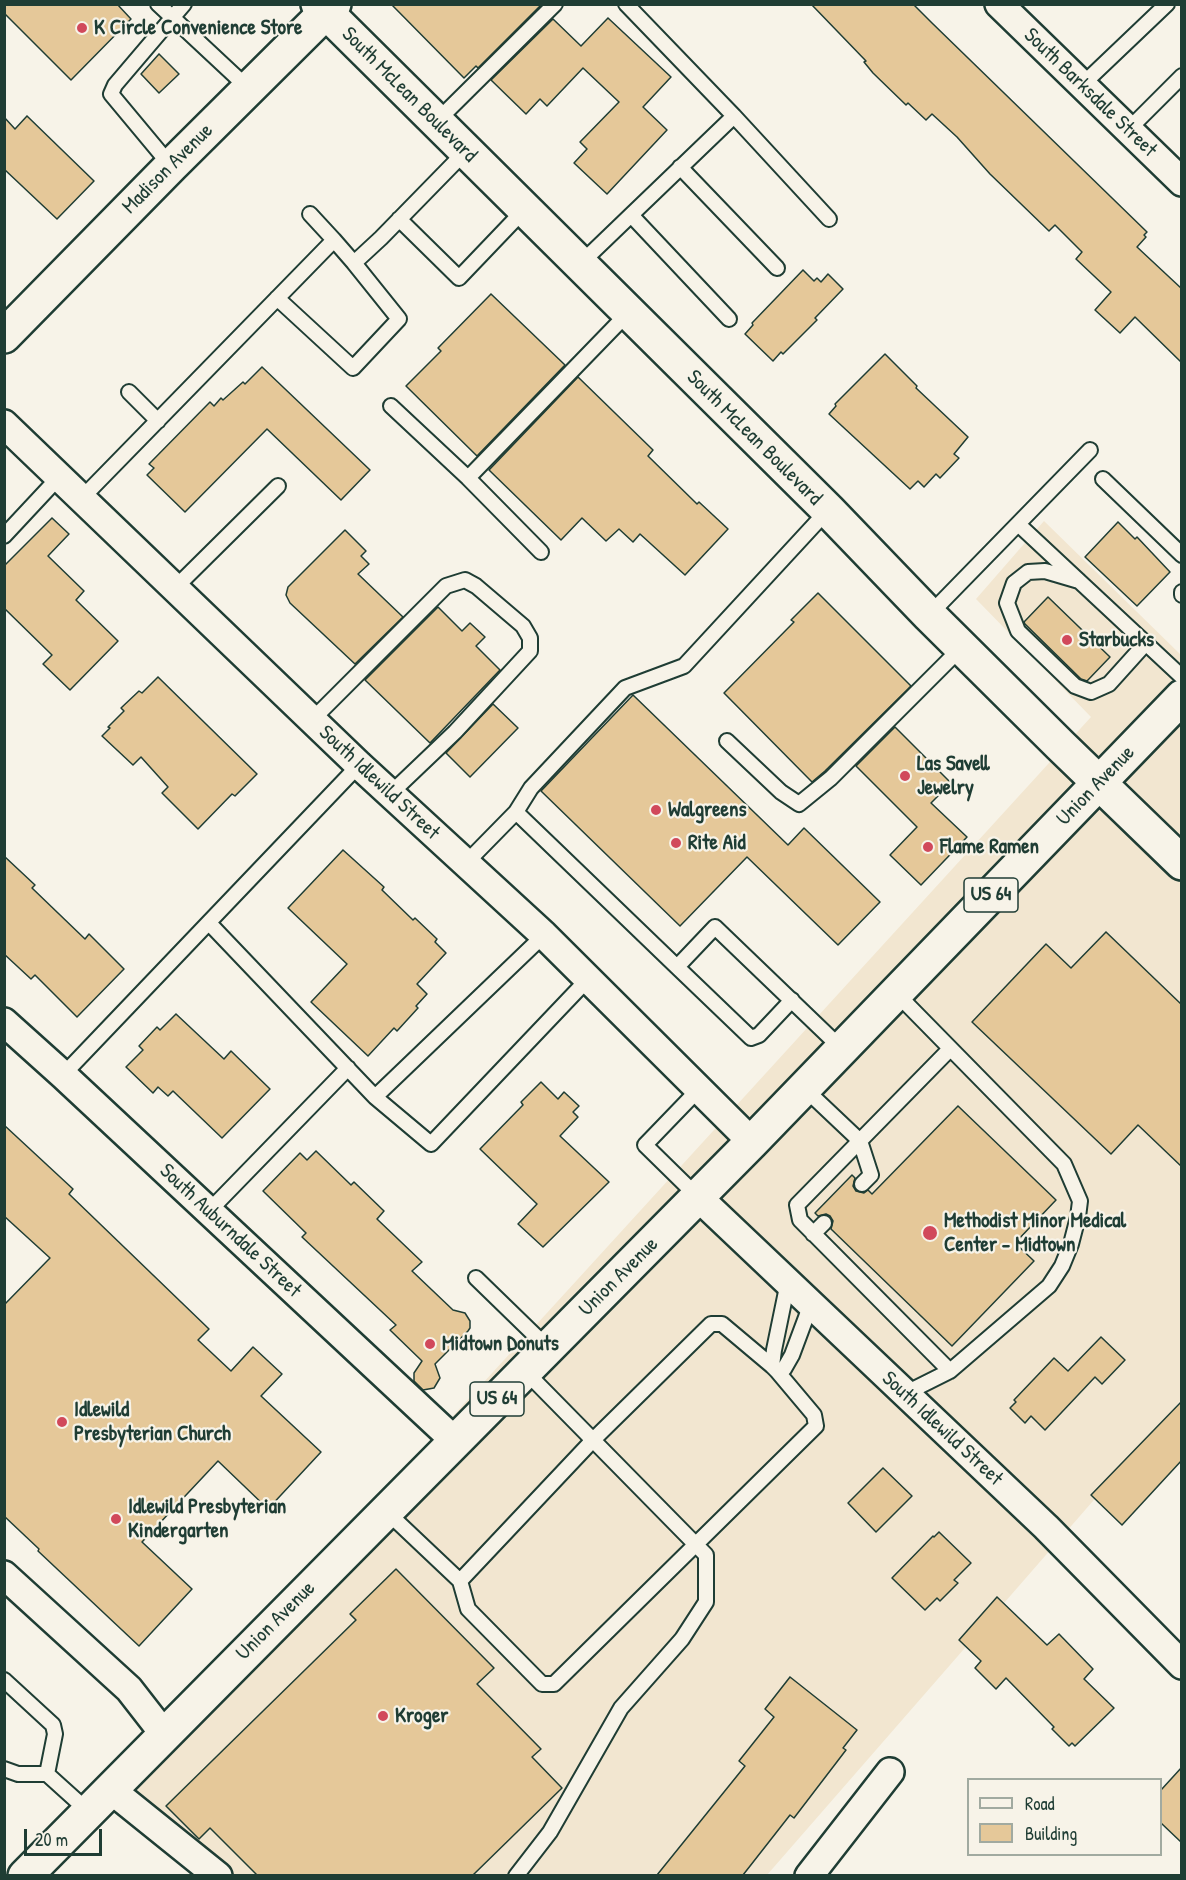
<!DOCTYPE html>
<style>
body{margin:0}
#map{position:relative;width:1186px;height:1880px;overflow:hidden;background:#f7f3e8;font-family:"Patrick Hand",sans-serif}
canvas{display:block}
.frame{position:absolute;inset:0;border:6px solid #1f3d34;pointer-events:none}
.legend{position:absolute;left:967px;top:1778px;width:195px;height:78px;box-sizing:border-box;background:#f7f3e8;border:2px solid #a1aaa0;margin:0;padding:8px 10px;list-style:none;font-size:18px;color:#1f3d34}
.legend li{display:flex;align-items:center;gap:12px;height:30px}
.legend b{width:30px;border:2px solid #a1aaa0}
.scale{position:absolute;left:24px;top:1829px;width:78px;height:27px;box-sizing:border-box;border:3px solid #1f3d34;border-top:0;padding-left:8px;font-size:18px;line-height:21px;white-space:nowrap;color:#1f3d34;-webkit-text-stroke:4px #f7f3e8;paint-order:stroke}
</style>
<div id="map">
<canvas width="1186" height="1880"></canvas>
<div class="frame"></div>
<ul class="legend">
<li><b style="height:8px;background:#f7f3e8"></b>Road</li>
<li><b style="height:16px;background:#e5c899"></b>Building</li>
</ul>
<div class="scale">20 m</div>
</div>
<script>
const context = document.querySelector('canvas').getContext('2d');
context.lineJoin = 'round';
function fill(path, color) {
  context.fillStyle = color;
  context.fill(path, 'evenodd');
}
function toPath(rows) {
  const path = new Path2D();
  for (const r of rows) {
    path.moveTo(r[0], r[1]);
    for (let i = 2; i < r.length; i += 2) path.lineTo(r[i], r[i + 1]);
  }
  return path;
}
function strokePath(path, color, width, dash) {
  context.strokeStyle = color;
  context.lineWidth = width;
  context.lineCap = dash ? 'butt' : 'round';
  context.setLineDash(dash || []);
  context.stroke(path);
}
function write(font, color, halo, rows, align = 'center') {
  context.font = font + ' "Patrick Hand",sans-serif';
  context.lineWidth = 4.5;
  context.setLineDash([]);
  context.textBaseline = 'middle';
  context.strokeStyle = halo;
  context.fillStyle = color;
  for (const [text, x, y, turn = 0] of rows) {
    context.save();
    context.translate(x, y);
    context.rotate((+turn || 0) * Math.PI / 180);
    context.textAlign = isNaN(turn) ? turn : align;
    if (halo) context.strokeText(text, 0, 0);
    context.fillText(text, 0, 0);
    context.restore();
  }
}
fill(toPath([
 [1044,521,1181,655,1181,1400,767,1875,229,1875,116,1785,1091,717,976,599]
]), '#f2e6d0');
const building = toPath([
 [4,4,117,4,131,19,71,80,4,13,4,4],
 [391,4,538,4,540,6,478,68,476,66,464,78,391,4],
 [811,4,913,4,932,23,1147,232,1144,235,1146,237,1137,247,1182,289,1182,363,1135,317,1120,333,1095,310,1111,292,1076,259,1082,252,1055,225,1049,231,990,174,957,137,932,114,926,120,908,103,906,105,873,73,864,62,866,61,811,4],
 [608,18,671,77,643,107,667,130,607,194,574,163,587,149,580,142,619,102,583,68,547,106,540,99,526,114,491,80,553,19,581,46,608,18],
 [159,54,179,74,159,93,141,74,159,54],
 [27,116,94,181,57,219,4,169,4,117,15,129,27,116],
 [803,270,814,281,817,278,821,282,828,274,843,289,815,318,817,320,783,354,781,352,773,361,745,334,753,325,752,323,803,270],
 [491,294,565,365,477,456,406,386,441,351,438,348,491,294],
 [885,354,917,386,916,388,968,437,954,454,959,458,940,478,936,474,924,487,918,481,910,489,829,414,836,406,835,404,885,354],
 [262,367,370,470,341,500,267,429,185,512,147,475,154,468,149,464,210,402,214,406,221,398,223,400,243,382,245,384,262,367],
 [578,377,653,450,648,456,697,504,699,502,728,529,685,575,640,534,633,542,619,529,606,541,582,518,561,540,489,470,578,377],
 [52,518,69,534,48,556,84,591,76,600,118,641,70,690,43,664,52,655,4,608,4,566,52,518],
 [1118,522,1135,539,1137,537,1170,572,1137,606,1085,557,1118,522],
 [345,530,366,551,361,556,369,564,358,574,403,617,355,664,290,603,286,595,288,587,345,530],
 [818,593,911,686,825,771,812,782,724,693,794,622,791,620,818,593],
 [1048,597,1110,657,1087,681,1081,679,1025,624,1024,622,1048,597],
 [438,607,462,631,470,623,485,637,476,646,500,670,430,743,365,680,438,607],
 [158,677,257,774,235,796,232,794,198,829,162,793,168,787,141,757,133,765,102,736,110,728,108,727,124,711,121,708,139,691,142,693,158,677],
 [633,695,788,845,804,828,880,902,838,945,747,857,680,926,541,791,633,695],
 [493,704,518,728,470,777,446,753,493,704],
 [895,727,951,783,931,803,967,837,921,885,890,855,917,827,856,766,895,727],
 [343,850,384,887,382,890,413,920,415,918,437,939,435,942,446,953,417,984,427,994,416,1006,418,1008,397,1031,394,1028,368,1056,311,1002,347,964,288,908,343,850],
 [4,856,35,885,32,888,85,939,89,934,124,969,77,1017,35,975,31,979,4,954,4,856],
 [1106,932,1182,1005,1182,1167,1138,1125,1111,1154,972,1022,1046,944,1071,968,1106,932],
 [176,1014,224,1059,231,1051,270,1089,222,1138,173,1091,168,1096,158,1087,153,1093,126,1067,143,1050,139,1046,157,1027,160,1030,176,1014],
 [541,1082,558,1099,564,1092,579,1106,573,1112,578,1117,560,1136,609,1182,543,1247,518,1224,537,1204,480,1149,523,1105,521,1102,541,1082],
 [958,1106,1056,1200,1015,1243,1034,1261,952,1346,831,1229,833,1221,830,1216,826,1214,818,1216,815,1213,852,1175,855,1178,853,1186,856,1191,864,1193,868,1190,872,1194,958,1106],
 [4,1125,73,1189,69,1194,209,1329,198,1340,231,1371,253,1347,282,1374,261,1396,321,1452,268,1509,218,1461,142,1542,192,1589,139,1646,38,1551,39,1549,4,1516,4,1305,50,1258,4,1216,4,1125],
 [316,1151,351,1185,354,1182,384,1211,377,1219,422,1262,412,1271,453,1310,465,1313,470,1321,470,1328,468,1331,435,1364,440,1378,434,1388,423,1390,414,1381,414,1373,422,1361,390,1330,396,1325,302,1237,306,1233,263,1191,300,1153,307,1160,316,1151],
 [1101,1337,1125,1360,1102,1384,1095,1377,1045,1430,1031,1416,1025,1423,1010,1408,1016,1402,1014,1400,1054,1358,1068,1371,1101,1337],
 [1182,1401,1182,1460,1122,1525,1091,1495,1182,1401],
 [883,1468,912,1496,876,1532,848,1503,883,1468],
 [939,1532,971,1563,954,1580,958,1583,940,1601,937,1598,925,1610,892,1578,933,1536,934,1537,939,1532],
 [396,1569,494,1668,477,1684,541,1749,532,1757,562,1788,473,1875,257,1875,210,1828,199,1839,166,1806,356,1620,350,1614,396,1569],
 [997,1597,1047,1645,1059,1634,1093,1669,1084,1679,1114,1708,1075,1746,1072,1743,1069,1746,1052,1729,1054,1727,1006,1678,996,1689,975,1668,981,1661,959,1640,997,1597],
 [790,1677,857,1730,843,1748,846,1750,794,1818,790,1815,743,1875,657,1875,745,1766,739,1761,774,1717,765,1709,790,1677],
 [1182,1767,1182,1843,1161,1823,1161,1790,1182,1767]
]);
fill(building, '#e5c899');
strokePath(building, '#1f3d34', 1.5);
const service = toPath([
 [158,4,248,88],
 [1082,85,1167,4],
 [734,116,829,219],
 [436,122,555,4],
 [1128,130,1182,76],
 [171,166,111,94,115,85,184,4],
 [680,167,777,268],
 [310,214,334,240],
 [631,215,729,319],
 [399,219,459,278,524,210],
 [579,265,734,116,626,4],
 [277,298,353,368,399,319,354,263],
 [129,392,158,421],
 [391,406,468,478,541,552],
 [468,478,628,313],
 [1103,479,1182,555],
 [82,498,334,240,354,263,381,238,466,151],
 [1018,524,1182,677],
 [4,536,60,476],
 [1079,581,1045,571,1028,572,1014,583,1007,603,1018,631,1075,686,1091,692,1109,684,1145,644],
 [175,588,278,486],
 [1182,592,1182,595],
 [929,615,1090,450],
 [312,720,446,586,465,580,476,586,523,626,530,638,530,651,455,732,390,794],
 [727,741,781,792,799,804,831,778,962,647],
 [516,812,531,788,625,688,684,666,828,510],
 [465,864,516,812,677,967,715,927,842,1049],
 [209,923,375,1097,544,935],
 [677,967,751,1038,759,1035,792,1000],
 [896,993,1064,1164,1080,1201,1078,1217,1071,1244,1062,1266,1049,1286,950,1371,904,1394],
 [63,1075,359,765],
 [804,1088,860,1141,871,1175,862,1184],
 [375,1097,431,1144,588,979],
 [698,1197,645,1145,699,1089],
 [209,1211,348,1068],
 [813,1234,824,1223],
 [476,1278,548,1348],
 [788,1282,774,1350,772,1366,777,1371,784,1369,792,1355,811,1304],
 [950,1371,800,1220,797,1205,950,1049],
 [386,1511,460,1581,593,1440,711,1324,722,1324,772,1366],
 [460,1581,468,1609,542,1684,554,1684,816,1426,814,1415,777,1371],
 [4,1680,53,1725,55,1734,47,1774],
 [4,1769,18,1774,47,1774,88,1811],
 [516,1876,550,1832,621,1708,682,1639,706,1602,706,1555,525,1371]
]);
const minor = toPath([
 [999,4,1182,182],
 [4,424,359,765,544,935,752,1142],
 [4,1022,63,1075,455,1441],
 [698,1197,1046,1527,1182,1665],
 [4,1575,129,1689,164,1734],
 [110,1789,218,1876],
 [809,1876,890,1772]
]);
const tertiary = toPath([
 [4,336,171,166,334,4]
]);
const secondary = toPath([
 [318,4,828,510,929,615,1060,745,1182,863]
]);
const primary = toPath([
 [25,1876,752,1142,1182,697]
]);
strokePath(service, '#1f3d34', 18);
strokePath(minor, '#1f3d34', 32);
strokePath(tertiary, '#1f3d34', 38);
strokePath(secondary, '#1f3d34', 38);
strokePath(primary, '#1f3d34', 38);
strokePath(service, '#f7f3e8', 14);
strokePath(minor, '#f7f3e8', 27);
strokePath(tertiary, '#f7f3e8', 33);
strokePath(secondary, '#f7f3e8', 33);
strokePath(primary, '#f7f3e8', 33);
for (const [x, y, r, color] of [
 [82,28,6,"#d1495b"],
 [1067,640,6,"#d1495b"],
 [905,776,6,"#d1495b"],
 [656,810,6,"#d1495b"],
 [676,843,6,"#d1495b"],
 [928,847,6,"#d1495b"],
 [930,1233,8,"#d1495b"],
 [430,1344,6,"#d1495b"],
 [62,1422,6,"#d1495b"],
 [116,1519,6,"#d1495b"],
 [383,1716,6,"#d1495b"]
]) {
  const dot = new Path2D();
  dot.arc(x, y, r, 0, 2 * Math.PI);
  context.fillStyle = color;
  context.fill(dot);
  strokePath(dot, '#f7f3e8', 2);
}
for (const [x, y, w] of [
 [991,895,54],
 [497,1399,54]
]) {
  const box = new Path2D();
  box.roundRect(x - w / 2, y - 17, w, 34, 4.5);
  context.fillStyle = '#f7f3e8';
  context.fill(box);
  strokePath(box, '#1f3d34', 1.5);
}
write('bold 20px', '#1f3d34', null, [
 ["US 64",991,895],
 ["US 64",497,1399]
]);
write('bold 21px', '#1f3d34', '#f7f3e8', [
 ["K Circle Convenience Store",94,28],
 ["Starbucks",1079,640],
 ["Las Savell",917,764],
 ["Jewelry",917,788],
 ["Walgreens",668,810],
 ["Rite Aid",688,843],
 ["Flame Ramen",940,847],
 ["Methodist Minor Medical",944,1221],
 ["Center - Midtown",944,1245],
 ["Midtown Donuts",442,1344],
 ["Idlewild",74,1410],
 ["Presbyterian Church",74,1434],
 ["Idlewild Presbyterian",128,1507],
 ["Kindergarten",128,1531],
 ["Kroger",395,1716]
], 'left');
write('21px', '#1f3d34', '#f7f3e8', [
 ["South Barksdale Street",1090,93,44],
 ["South McLean Boulevard",409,95,45],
 ["Madison Avenue",168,169,-45],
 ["South McLean Boulevard",754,438,45],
 ["South Idlewild Street",379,783,43],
 ["Union Avenue",1096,786,-46],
 ["South Auburndale Street",230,1231,43],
 ["Union Avenue",619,1277,-45],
 ["South Idlewild Street",942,1429,43],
 ["Union Avenue",276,1621,-45]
]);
</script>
